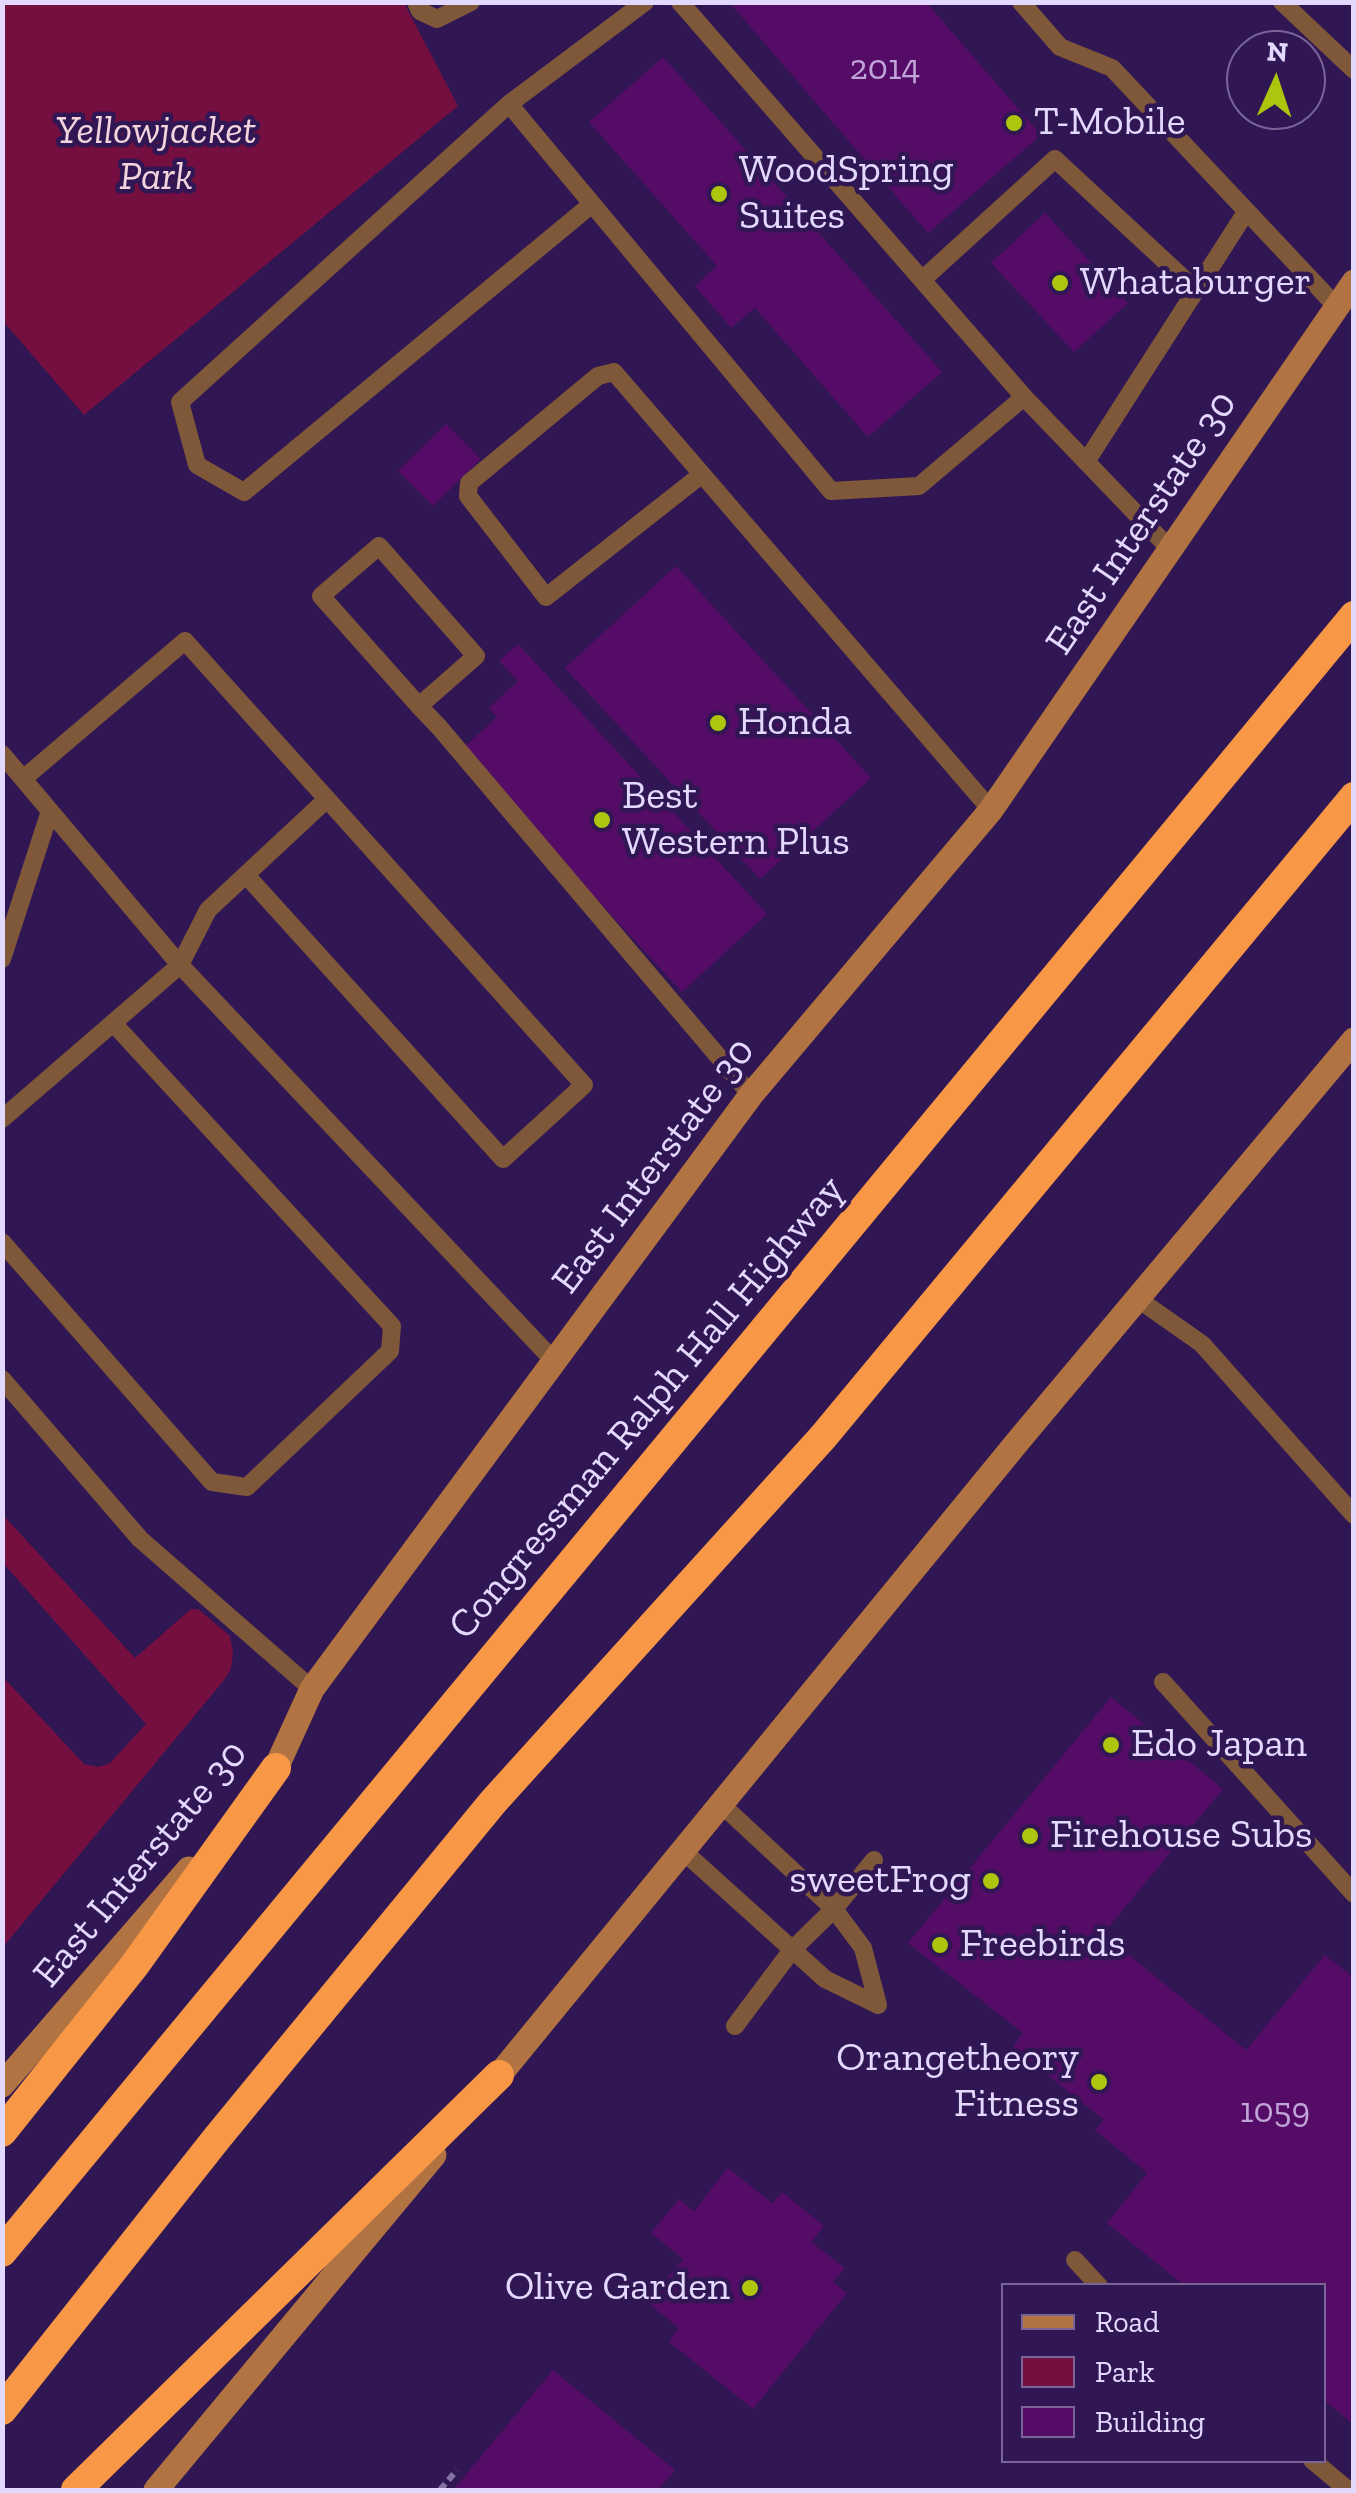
<!DOCTYPE html>
<style>
body{margin:0}
#map{position:relative;width:1356px;height:2493px;overflow:hidden;background:#301753;font-family:"Zilla Slab",serif}
canvas{display:block}
.frame{position:absolute;inset:0;border:5px solid #e3d8fe;pointer-events:none}
.legend{position:absolute;left:1001px;top:2283px;width:325px;height:180px;box-sizing:border-box;background:#301753;border:2px solid #786497;margin:0;padding:12px 18px;list-style:none;font-size:30px;color:#e3d8fe}
.legend li{display:flex;align-items:center;gap:20px;height:50px}
.legend b{width:50px;border:2px solid #786497}
.north{position:absolute;left:1226px;top:30px;width:100px;height:100px;box-sizing:border-box;background:#301753;border:2px solid #786497;border-radius:50%;rotate:3deg;font-size:28px;font-weight:700;line-height:40px;text-align:center;color:#e3d8fe}
.north::after{content:'';display:block;margin:auto;width:35px;height:45px;background:#adc60d;clip-path:polygon(50% 0,100% 100%,50% 72%,0 100%)}
</style>
<div id="map">
<canvas width="1356" height="2493"></canvas>
<div class="frame"></div>
<ul class="legend">
<li><b style="height:12px;background:#b07341"></b>Road</li>
<li><b style="height:28px;background:#740f40"></b>Park</li>
<li><b style="height:28px;background:#550c67"></b>Building</li>
</ul>
<div class="north">N</div>
</div>
<script>
const context = document.querySelector('canvas').getContext('2d');
context.lineJoin = 'round';
function fill(path, color) {
  context.fillStyle = color;
  context.fill(path, 'evenodd');
}
function toPath(rows) {
  const path = new Path2D();
  for (const r of rows) {
    path.moveTo(r[0], r[1]);
    for (let i = 2; i < r.length; i += 2) path.lineTo(r[i], r[i + 1]);
  }
  return path;
}
function strokePath(path, color, width, dash) {
  context.strokeStyle = color;
  context.lineWidth = width;
  context.lineCap = dash ? 'butt' : 'round';
  context.setLineDash(dash || []);
  context.stroke(path);
}
function write(font, color, halo, rows, align = 'center') {
  context.font = font + ' "Zilla Slab",serif';
  context.lineWidth = 9;
  context.setLineDash([]);
  context.textBaseline = 'middle';
  context.strokeStyle = halo;
  context.fillStyle = color;
  for (const [text, x, y, turn = 0] of rows) {
    context.save();
    context.translate(x, y);
    context.rotate((+turn || 0) * Math.PI / 180);
    context.textAlign = isNaN(turn) ? turn : align;
    if (halo) context.strokeText(text, 0, 0);
    context.fillText(text, 0, 0);
    context.restore();
  }
}
fill(toPath([
 [3,2,404,3,458,106,84,415,3,321],
 [3,1515,135,1658,191,1609,198,1609,230,1636,233,1653,231,1669,224,1680,3,1947,3,1677,84,1764,99,1767,110,1763,146,1724,3,1563]
]), '#740f40');
fill(toPath([
 [729,2,926,2,1041,135,928,233],
 [663,57,942,372,868,437,755,308,731,328,695,286,717,266,589,122],
 [1045,213,1128,303,1074,352,991,263],
 [446,424,481,459,433,506,398,471],
 [676,566,871,778,760,879,565,668],
 [518,644,767,914,682,992,460,751,497,717,489,708,518,681,499,661],
 [1111,1697,1223,1789,1103,1934,1246,2050,1325,1955,1354,1978,1354,2425,1324,2400,1324,2286,1185,2286,1107,2223,1147,2173,1095,2130,1104,2120,1013,2047,1023,2033,908,1943],
 [728,2168,772,2203,782,2192,824,2226,811,2242,845,2268,833,2282,847,2293,753,2409,669,2342,679,2328,647,2302,683,2259,651,2233,679,2199,694,2211],
 [553,2370,675,2470,658,2490,453,2490]
]), '#550c67');
strokePath(toPath([
 [440,2490,457,2470]
]), '#8573a4', 6, [8, 5]);
strokePath(toPath([
 [416,2,420,11,437,19,471,2],
 [645,2,509,104,831,491,919,486,1024,397],
 [680,2,1024,397,1170,549],
 [1021,2,1060,47,1112,68,1335,305],
 [1282,2,1354,70],
 [509,104,180,402,197,465,244,492,592,204],
 [922,280,1055,159,1196,290],
 [1086,462,1246,212],
 [701,475,546,597,468,496,469,483,598,376,614,372,991,810],
 [419,706,476,656,379,546,321,596,419,706,439,727,751,1095],
 [2,754,180,965,554,1361],
 [23,779,185,641,584,1085,503,1159,246,875],
 [2,959,50,811],
 [2,1119,180,965,208,910,327,799],
 [2,1242,212,1482,247,1487,390,1351,392,1326,114,1024],
 [1138,1299,1202,1344,1354,1515],
 [2,1379,140,1539,312,1689],
 [1163,1682,1354,1894],
 [721,1804,834,1909,863,1948,878,2005],
 [682,1850,825,1979,878,2005],
 [735,2026,792,1950,834,1909,874,1860],
 [1075,2260,1099,2286],
 [1312,2460,1348,2490]
]), '#7f583a', 18);
strokePath(toPath([
 [264,1782,276,1768,312,1689,751,1095,991,810,1354,282],
 [2,2085,189,1869],
 [487,2090,1019,1440,1354,1040],
 [156,2490,434,2155]
]), '#b07341', 25);
strokePath(toPath([
 [2,2132,134,1966,276,1768],
 [2,2252,1354,616],
 [2,2410,217,2138,493,1802,823,1437,1354,797],
 [76,2490,499,2075]
]), '#f89846', 30);
for (const [x, y, r, color] of [
 [1014,123,10,"#adc60d"],
 [719,194,10,"#adc60d"],
 [1060,283,10,"#adc60d"],
 [718,723,10,"#adc60d"],
 [602,820,10,"#adc60d"],
 [1111,1745,10,"#adc60d"],
 [1030,1836,10,"#adc60d"],
 [991,1881,10,"#adc60d"],
 [940,1945,10,"#adc60d"],
 [1099,2082,10,"#adc60d"],
 [750,2288,10,"#adc60d"]
]) {
  const dot = new Path2D();
  dot.arc(x, y, r, 0, 2 * Math.PI);
  context.fillStyle = color;
  context.fill(dot);
  strokePath(dot, '#301753', 4);
}
write('35px', '#c0a5d8', null, [
 ["2014",885,69],
 ["1059",1275,2112]
]);
write('40px', '#e3d8fe', '#301753', [
 ["T-Mobile",1034,123],
 ["WoodSpring",739,171],
 ["Suites",739,217],
 ["Whataburger",1080,283],
 ["Honda",738,723],
 ["Best",622,797],
 ["Western Plus",622,843],
 ["Edo Japan",1131,1745],
 ["Firehouse Subs",1050,1836],
 ["sweetFrog",971,1881,"right"],
 ["Freebirds",960,1945],
 ["Orangetheory",1079,2059,"right"],
 ["Fitness",1079,2105,"right"],
 ["Olive Garden",730,2288,"right"]
], 'left');
write('italic 40px', '#f3d4dd', '#301753', [
 ["Yellowjacket",156,132],
 ["Park",156,178]
]);
write('40px', '#e3d8fe', '#301753', [
 ["East Interstate 30",1142,523,-56],
 ["East Interstate 30",654,1166,-53],
 ["Congressman Ralph Hall Highway",647,1408,-50],
 ["East Interstate 30",141,1864,-50]
]);
</script>
